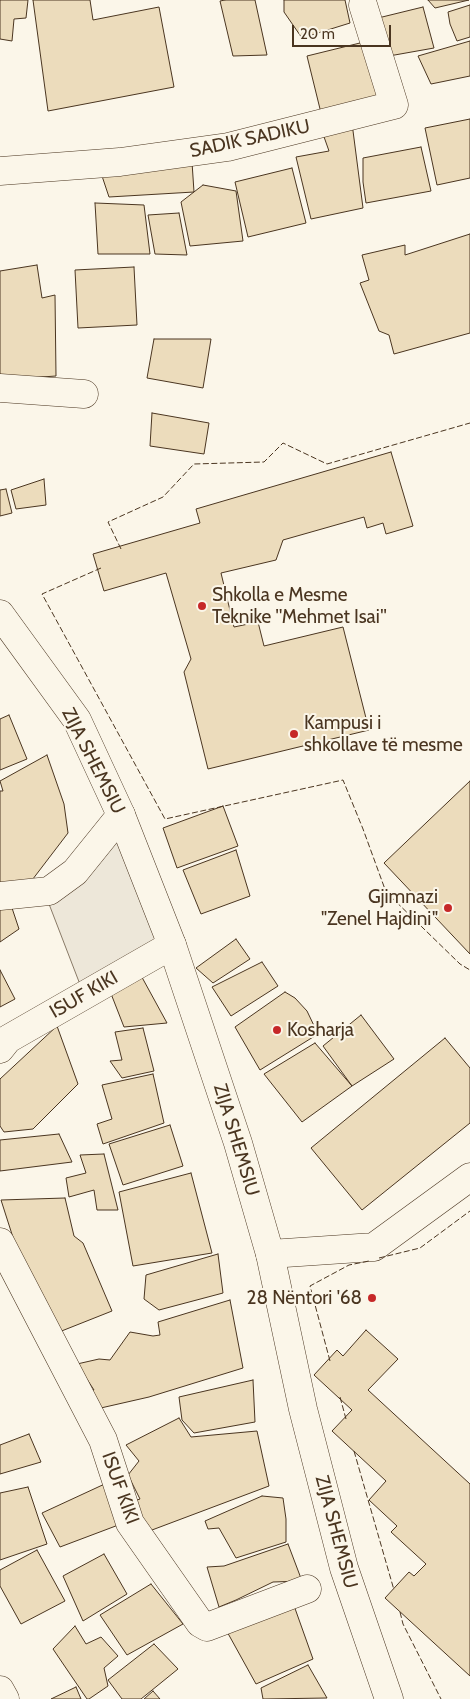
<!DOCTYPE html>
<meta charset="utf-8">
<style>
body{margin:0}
#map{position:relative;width:470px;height:1699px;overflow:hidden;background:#fbf6e9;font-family:Cabin,sans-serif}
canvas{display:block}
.scale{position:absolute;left:292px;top:25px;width:99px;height:22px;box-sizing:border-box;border:2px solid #4a3520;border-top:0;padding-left:6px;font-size:15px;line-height:18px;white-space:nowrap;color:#4a3520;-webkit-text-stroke:4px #fbf6e9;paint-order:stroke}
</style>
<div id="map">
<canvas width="470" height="1699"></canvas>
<div class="scale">20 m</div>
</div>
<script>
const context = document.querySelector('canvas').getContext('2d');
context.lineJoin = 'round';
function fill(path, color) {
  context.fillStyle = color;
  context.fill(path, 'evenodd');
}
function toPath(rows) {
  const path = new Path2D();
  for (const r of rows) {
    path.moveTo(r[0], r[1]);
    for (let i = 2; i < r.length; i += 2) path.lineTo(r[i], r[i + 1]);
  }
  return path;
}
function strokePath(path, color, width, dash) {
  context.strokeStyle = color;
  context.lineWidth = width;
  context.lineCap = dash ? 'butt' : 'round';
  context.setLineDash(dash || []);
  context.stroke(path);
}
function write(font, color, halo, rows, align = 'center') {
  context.font = font + ' Cabin,sans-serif';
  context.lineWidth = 4;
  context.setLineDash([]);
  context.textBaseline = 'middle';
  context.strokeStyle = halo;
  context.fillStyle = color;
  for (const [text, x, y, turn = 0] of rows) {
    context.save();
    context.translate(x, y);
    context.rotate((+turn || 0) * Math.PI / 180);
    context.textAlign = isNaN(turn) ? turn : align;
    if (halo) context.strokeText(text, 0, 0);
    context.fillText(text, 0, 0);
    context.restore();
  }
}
const parking = toPath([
 [120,839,167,946,81,987,49,904,120,839]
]);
fill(parking, '#ede7d9');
strokePath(parking, '#887966', 1);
const building = toPath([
 [0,0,28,0,26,18,14,19,12,41,0,39,0,0],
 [33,0,90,0,93,20,159,7,174,87,48,111,33,0],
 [225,0,255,0,267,55,233,56,220,1,225,0],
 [284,0,345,0,350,23,302,38,284,12,284,0],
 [428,0,469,0,435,8,428,0],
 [470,5,470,37,457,41,450,24,448,12,470,5],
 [423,7,434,48,389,56,374,19,423,7],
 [470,41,470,76,431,84,418,56,470,41],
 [364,42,378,99,321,113,307,56,364,42],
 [470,119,470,178,437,185,425,128,470,119],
 [352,123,363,208,311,219,296,157,329,151,323,134,352,123],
 [421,147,431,191,366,203,363,182,363,158,421,147],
 [192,162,194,192,109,197,101,173,192,162],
 [292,168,306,223,248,237,235,182,292,168],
 [203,185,236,191,243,241,190,246,181,202,203,185],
 [95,203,144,205,150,254,98,254,95,203],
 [179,213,187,255,155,254,148,215,179,213],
 [470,234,470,333,394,354,389,335,379,331,360,283,369,280,362,255,405,245,405,255,470,234],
 [37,265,42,298,55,295,56,376,0,380,0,271,37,265],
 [134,267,137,325,78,328,75,270,134,267],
 [154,339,211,339,203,388,147,378,154,339],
 [152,413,209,423,204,454,150,446,152,413],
 [391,452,413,526,386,534,383,523,367,528,364,517,283,540,276,560,221,573,234,627,258,622,264,646,343,627,369,730,208,769,184,672,191,659,166,573,104,591,93,554,200,523,196,509,391,452],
 [44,479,46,505,16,509,11,490,44,479],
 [6,489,12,513,0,516,0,490,6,489],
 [9,715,27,759,0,770,0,719,9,715],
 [47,755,64,804,68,833,26,888,0,890,0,791,3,791,0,781,47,755],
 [470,781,470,954,384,863,470,781],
 [223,806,238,846,177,868,163,828,223,806],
 [236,850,250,896,201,914,183,870,236,850],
 [9,899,19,929,0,942,0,900,9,899],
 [236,939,250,959,213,983,196,968,236,939],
 [262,962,278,986,231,1016,212,987,262,962],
 [0,970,15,999,0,1007,0,970],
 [138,970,167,1023,124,1027,108,986,138,970],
 [285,992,295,998,307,1011,318,1034,260,1070,235,1027,285,992],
 [361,1015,394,1059,352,1086,323,1046,361,1015],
 [57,1026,78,1084,33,1129,4,1132,0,1126,0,1079,57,1026],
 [143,1028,154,1071,122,1078,110,1061,122,1060,115,1032,143,1028],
 [445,1038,470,1068,470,1123,362,1210,311,1148,445,1038],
 [315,1043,352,1086,302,1122,264,1074,315,1043],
 [153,1074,164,1123,103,1144,97,1124,112,1119,102,1085,153,1074],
 [170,1125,183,1166,123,1185,109,1144,170,1125],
 [59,1134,72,1162,0,1171,0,1140,59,1134],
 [104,1154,118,1210,97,1210,94,1190,69,1197,66,1178,86,1173,80,1155,104,1154],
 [191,1173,212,1253,133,1266,119,1192,191,1173],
 [65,1198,74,1236,83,1243,112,1311,54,1334,17,1250,1,1200,65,1198],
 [218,1254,223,1293,159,1310,144,1299,146,1275,218,1254],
 [230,1300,243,1368,149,1397,92,1410,80,1391,94,1390,77,1364,99,1359,110,1360,130,1332,153,1336,160,1335,158,1322,230,1300],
 [366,1330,398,1359,368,1390,470,1484,470,1676,385,1598,409,1572,414,1576,426,1564,391,1532,397,1526,369,1500,386,1481,332,1431,352,1410,314,1375,337,1350,343,1356,366,1330],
 [253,1380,255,1422,194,1433,182,1420,179,1397,253,1380],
 [179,1418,191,1437,257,1431,269,1486,144,1533,129,1503,140,1499,128,1475,139,1461,126,1445,179,1418],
 [29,1434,41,1462,0,1474,0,1445,29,1434],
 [109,1482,121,1524,60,1547,42,1513,109,1482],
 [28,1487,47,1544,0,1560,0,1493,28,1487],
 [262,1496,283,1498,286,1519,286,1542,236,1558,219,1528,208,1529,205,1521,262,1496],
 [288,1544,302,1581,273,1582,236,1600,219,1607,207,1567,224,1566,288,1544],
 [37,1550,65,1601,21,1624,0,1586,0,1570,37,1550],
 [104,1554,127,1594,83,1621,63,1576,104,1554],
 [151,1584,183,1624,127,1655,100,1615,151,1584],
 [292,1600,313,1659,256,1684,225,1628,292,1600],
 [75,1626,86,1644,101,1637,118,1656,104,1668,108,1686,89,1699,87,1699,53,1649,75,1626],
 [154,1644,178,1669,141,1699,122,1699,108,1680,154,1644],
 [308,1665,327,1698,263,1699,261,1688,308,1665],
 [76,1687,81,1699,51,1699,76,1687],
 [153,1691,160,1699,144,1699,153,1691]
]);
fill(building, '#ecdcbc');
strokePath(building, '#4a3520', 1);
const minor = toPath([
 [0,171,120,162,228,147,394,105,363,5],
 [0,388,84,394],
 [0,896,49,891,75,872,121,815],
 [0,1049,8,1039,172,945],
 [0,1242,103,1440,130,1523,200,1623,207,1627,307,1589],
 [270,1254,374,1247,470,1177],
 [0,1690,5,1699]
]);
const major = toPath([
 [0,614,77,720,121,815,172,945,238,1143,270,1254,303,1409,344,1568,389,1699]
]);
strokePath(minor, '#4a3520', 29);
strokePath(major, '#4a3520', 29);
strokePath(minor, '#fbf6e9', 28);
strokePath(major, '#fbf6e9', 28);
strokePath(toPath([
 [121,549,108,522,163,497,194,464,264,462,283,443,327,464,470,423],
 [101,568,42,594,165,819,343,780,363,829,386,892,460,964,470,970],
 [379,1258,420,1248,470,1211],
 [330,1361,310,1286,349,1265,369,1261],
 [340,1397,346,1419],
 [354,1451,394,1590],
 [400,1612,403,1624,441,1699]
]), '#4a3520', 1, [6, 2.5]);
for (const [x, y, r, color] of [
 [202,606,5,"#c62828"],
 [294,734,5,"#c62828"],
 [448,908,5,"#c62828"],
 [277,1030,5,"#c62828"],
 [372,1298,5,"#c62828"]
]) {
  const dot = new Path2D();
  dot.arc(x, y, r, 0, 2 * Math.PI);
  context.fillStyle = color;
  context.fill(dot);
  strokePath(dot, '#fbf6e9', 2);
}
write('19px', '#4a3520', '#fbf6e9', [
 ["SADIK SADIKU",250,139,-12],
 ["ZIJA SHEMSIU",93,761,63],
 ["ISUF KIKI",84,995,-30],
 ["ZIJA SHEMSIU",236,1140,73],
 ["ISUF KIKI",120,1488,70],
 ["ZIJA SHEMSIU",336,1532,75]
]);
write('19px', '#4a3520', '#fbf6e9', [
 ["Shkolla e Mesme",212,595],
 ["Teknike ''Mehmet Isai''",212,617],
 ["Kampusi i",304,723],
 ["shkollave të mesme",304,745],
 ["Gjimnazi",438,897,"right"],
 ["\"Zenel Hajdini\"",438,919,"right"],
 ["Kosharja",287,1030],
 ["28 Nëntori '68",362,1298,"right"]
], 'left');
</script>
